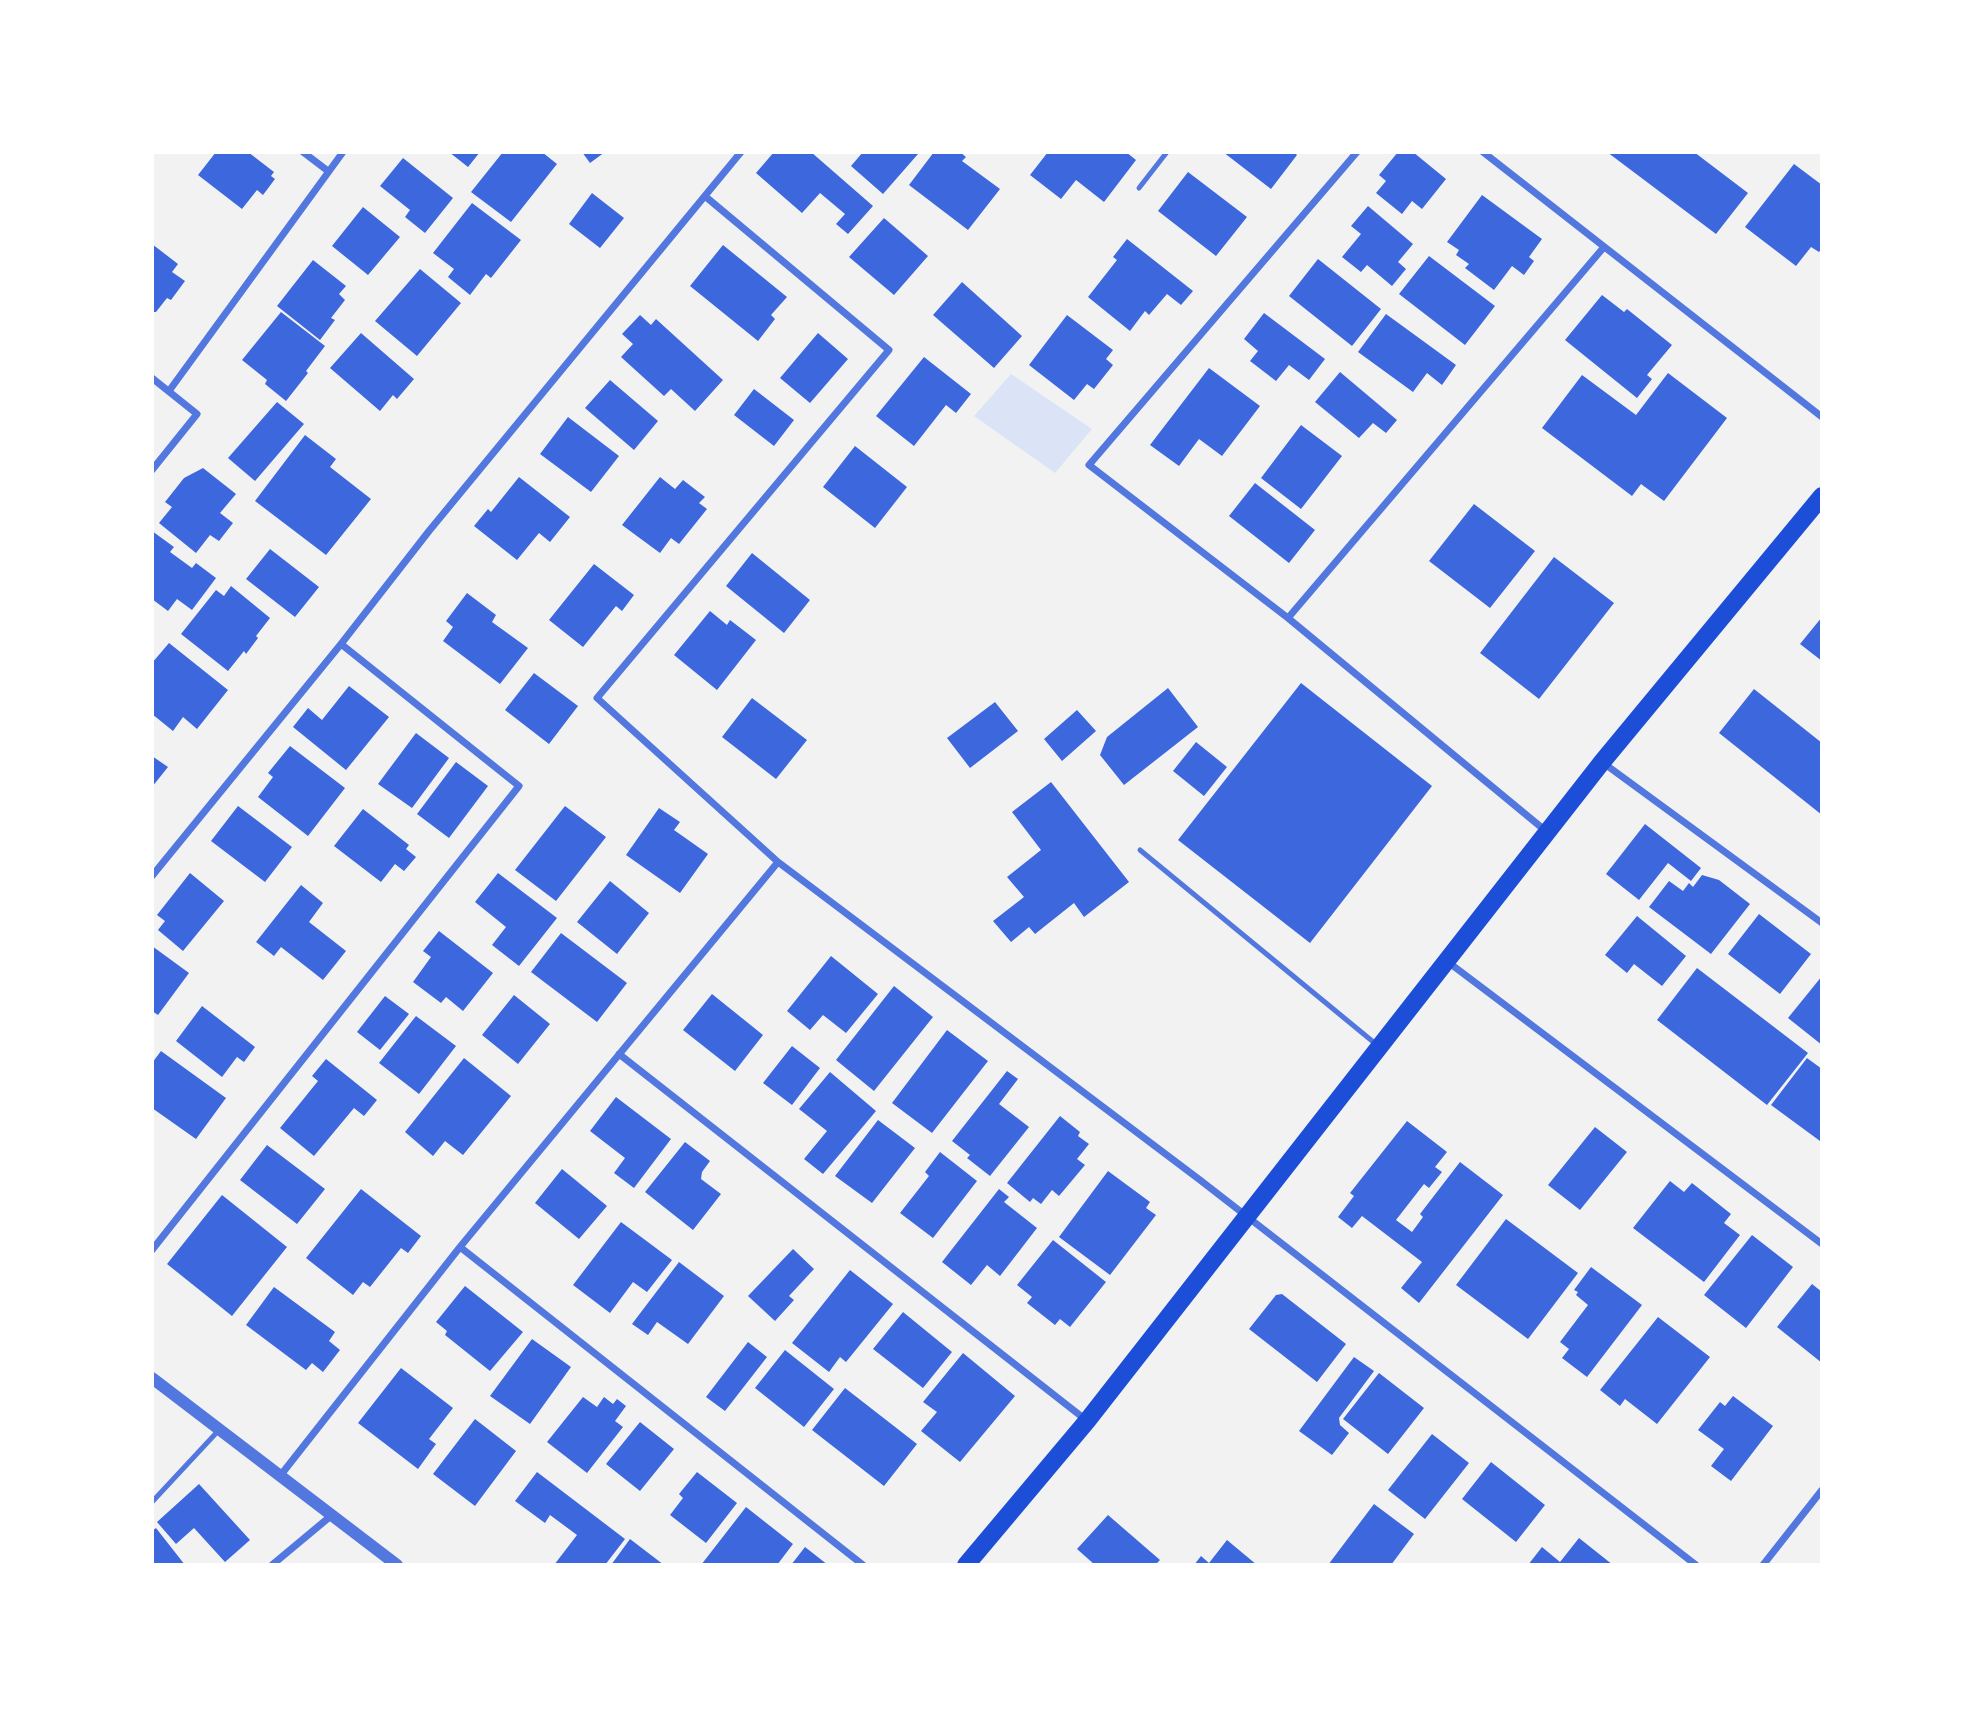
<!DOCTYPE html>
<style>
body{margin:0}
#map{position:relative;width:1974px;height:1717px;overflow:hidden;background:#f2f2f2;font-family:"Fira Sans Condensed",sans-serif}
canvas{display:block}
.frame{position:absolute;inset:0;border:154px solid #fff;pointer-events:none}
</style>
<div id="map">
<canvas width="1974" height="1717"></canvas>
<div class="frame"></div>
</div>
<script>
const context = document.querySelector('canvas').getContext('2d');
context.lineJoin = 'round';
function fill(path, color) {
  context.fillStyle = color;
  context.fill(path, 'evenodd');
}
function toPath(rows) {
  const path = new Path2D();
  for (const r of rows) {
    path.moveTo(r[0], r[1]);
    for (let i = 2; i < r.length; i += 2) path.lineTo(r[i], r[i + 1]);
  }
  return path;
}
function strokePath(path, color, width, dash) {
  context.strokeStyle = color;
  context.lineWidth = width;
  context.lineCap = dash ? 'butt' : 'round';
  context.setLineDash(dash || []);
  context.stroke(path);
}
fill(toPath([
 [1011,374,1092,429,1055,473,974,416]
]), '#dbe4f7');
fill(toPath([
 [216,152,248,152,274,172,271,176,275,179,263,195,257,190,242,209,198,175],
 [449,152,480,152,468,167],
 [503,152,542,152,557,164,511,222,471,192],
 [582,152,605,152,590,163],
 [774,152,811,152,873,206,848,234,836,224,845,214,820,193,802,213,756,173],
 [863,152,915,152,918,154,883,194,851,166],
 [934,152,960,152,966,157,962,161,1000,189,968,230,909,185],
 [1048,152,1126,152,1136,160,1104,202,1076,180,1061,199,1030,175],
 [1223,152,1294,152,1297,155,1271,189],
 [1398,152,1413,152,1446,179,1422,209,1412,201,1402,214,1376,193,1386,181,1379,175],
 [1607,152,1694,152,1748,193,1716,234],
 [403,158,453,198,425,233,405,217,410,210,380,186],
 [1794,164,1822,185,1822,248,1819,252,1811,247,1796,266,1745,227],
 [1188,172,1247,217,1216,256,1158,211],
 [592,193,624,218,600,248,569,224],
 [1482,195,1542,239,1529,257,1534,261,1524,275,1512,266,1494,290,1465,268,1469,264,1456,255,1459,250,1447,242],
 [472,203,521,240,491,278,486,274,470,295,448,277,454,269,433,253],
 [1368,206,1413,244,1398,262,1406,269,1392,286,1367,265,1361,272,1342,257,1361,234,1351,226],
 [363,207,400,237,368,275,332,246],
 [884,218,928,256,894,295,849,257],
 [1127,239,1193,291,1181,305,1167,294,1149,315,1145,311,1130,331,1088,297,1117,260,1113,257],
 [152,244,178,264,172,272,185,281,171,300,167,298,156,312,152,312],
 [723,245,787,297,771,315,775,319,758,341,690,286],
 [1429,256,1495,306,1465,345,1399,294],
 [1318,259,1381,309,1352,346,1289,296],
 [313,260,346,286,339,294,345,300,331,318,335,320,320,340,277,306],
 [420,269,461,303,417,356,375,321],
 [962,282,1022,336,994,368,933,315],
 [1602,295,1624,312,1627,309,1672,345,1647,375,1652,379,1637,398,1565,340],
 [281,312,325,346,306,371,308,373,286,401,265,384,267,380,242,360],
 [1264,313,1325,359,1309,380,1289,365,1276,381,1250,361,1258,351,1244,339],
 [1386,314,1456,365,1442,385,1427,373,1413,392,1358,352],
 [640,315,651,325,656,319,723,380,695,411,671,389,664,396,621,357,633,344,622,334],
 [1067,315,1113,350,1106,359,1113,365,1094,389,1087,384,1074,400,1029,365],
 [361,333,414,379,397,399,393,395,380,411,330,368],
 [818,333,848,359,810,403,780,378],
 [924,357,971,394,956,413,946,405,914,446,876,416],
 [1209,368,1260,406,1222,456,1199,439,1179,466,1150,445],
 [1340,372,1397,420,1386,433,1373,423,1359,438,1315,402],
 [1668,373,1727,418,1664,501,1641,484,1632,496,1542,428,1582,375,1636,415],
 [610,380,658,421,634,450,585,408],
 [754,389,794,420,774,446,734,415],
 [277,402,304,424,255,481,228,458],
 [568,417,619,456,591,492,540,454],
 [1301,425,1342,456,1301,509,1261,478],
 [305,435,336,459,330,467,371,499,326,555,255,501],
 [855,446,907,487,875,528,823,487],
 [203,468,236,494,220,513,233,523,219,541,210,535,196,553,159,523,172,507,165,502,184,478],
 [519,477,570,517,550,542,539,533,517,560,474,526,488,509,491,512],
 [660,477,675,489,683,480,705,497,699,503,707,509,679,544,671,538,660,553,622,525],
 [1255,483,1315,530,1289,563,1229,516],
 [1474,504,1535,551,1490,608,1429,561],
 [152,531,174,547,170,552,192,568,196,563,216,578,192,610,177,599,168,611,152,599],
 [270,549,319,587,295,617,246,579],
 [752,553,810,600,784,633,726,586],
 [1554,557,1614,603,1539,699,1480,653],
 [594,564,634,595,622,611,616,606,583,647,549,620],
 [231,586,270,618,256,636,258,638,246,654,244,651,228,671,181,634,216,590,224,596],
 [467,593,496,615,492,622,528,648,500,684,443,641,453,627,446,621],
 [710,611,727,625,730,620,756,640,717,690,674,655],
 [1822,617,1822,661,1800,644],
 [169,643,228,690,197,729,183,717,173,731,152,714,152,663],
 [534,673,578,706,549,744,505,710],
 [1301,683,1432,786,1310,943,1178,840],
 [349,686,389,717,346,770,293,727,308,708,322,720],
 [1168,688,1198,727,1124,785,1100,755,1107,737],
 [1754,689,1822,743,1822,815,1719,733],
 [752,698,807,740,776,779,722,737],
 [995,702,1018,731,970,768,947,738],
 [1077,710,1096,731,1062,761,1044,739],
 [416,733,449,758,412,808,378,784],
 [1196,742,1227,767,1204,796,1173,771],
 [290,746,345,788,308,836,258,797,273,777,268,773],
 [152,756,168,767,152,787],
 [456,762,488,786,449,838,417,814],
 [1051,782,1129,882,1084,917,1074,903,1035,934,1029,927,1011,942,993,921,1024,897,1007,877,1041,850,1012,812],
 [238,806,292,847,265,882,211,841],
 [565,806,606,837,556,901,515,870],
 [659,808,680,822,674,830,708,854,680,893,626,855],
 [363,809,409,845,406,849,416,857,404,871,395,864,381,882,334,846],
 [1645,824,1701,868,1691,881,1668,863,1639,900,1606,874],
 [190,873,224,901,183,951,158,930,165,921,157,915],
 [498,873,557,918,519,966,492,945,506,927,475,902],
 [1702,875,1719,880,1750,904,1711,954,1649,907,1669,881,1683,891,1689,883,1693,887],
 [610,881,649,913,617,954,577,922],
 [301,885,323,903,309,922,346,951,323,980,281,947,274,956,256,942],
 [1759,914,1811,954,1780,994,1728,954],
 [1637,916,1686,956,1662,986,1634,964,1627,973,1605,955],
 [439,931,493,973,463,1011,446,997,441,1003,413,982,431,957,423,951],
 [561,933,627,983,597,1022,531,972],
 [152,946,189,973,158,1015,152,1011],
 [831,956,878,994,846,1033,823,1015,810,1030,787,1011],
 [1697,968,1808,1053,1767,1105,1657,1020],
 [1822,976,1822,1045,1788,1018],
 [894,986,933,1017,874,1091,836,1060],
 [712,994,763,1035,735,1071,683,1030],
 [514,995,550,1024,518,1064,482,1035],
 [385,996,409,1014,380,1050,357,1032],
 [202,1006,255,1047,244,1062,237,1057,222,1077,176,1041],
 [416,1016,456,1046,419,1094,379,1063],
 [947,1030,988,1061,932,1133,892,1103],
 [792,1046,820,1068,792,1105,763,1083],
 [161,1051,226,1098,196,1139,152,1108,152,1063],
 [464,1058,511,1096,463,1155,445,1141,433,1156,405,1132],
 [1807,1058,1822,1069,1822,1138,1820,1141,1771,1105],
 [326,1059,377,1100,364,1116,354,1108,314,1156,280,1128,318,1081,312,1076],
 [1007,1071,1018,1079,999,1104,1029,1127,990,1176,967,1158,970,1155,952,1141],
 [830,1072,876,1111,823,1174,804,1159,827,1131,799,1109],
 [616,1097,671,1139,634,1188,614,1173,625,1158,590,1131],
 [1060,1116,1080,1132,1078,1136,1089,1144,1077,1159,1085,1165,1059,1196,1052,1190,1041,1204,1033,1198,1030,1202,1007,1183],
 [878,1120,915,1148,872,1203,835,1176],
 [1407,1121,1447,1152,1435,1167,1442,1172,1429,1188,1424,1184,1396,1220,1412,1232,1423,1217,1420,1214,1460,1162,1503,1195,1419,1303,1401,1288,1422,1262,1362,1216,1352,1228,1338,1217,1354,1196,1350,1193],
 [1595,1127,1627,1152,1580,1210,1548,1185],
 [685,1142,710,1161,702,1172,701,1179,721,1194,693,1230,645,1192],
 [267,1145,325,1189,297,1224,240,1180],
 [940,1152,977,1181,933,1238,900,1213,929,1176,925,1172],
 [562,1169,607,1206,579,1239,535,1203],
 [1108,1171,1150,1202,1146,1208,1156,1215,1110,1275,1059,1237],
 [1670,1181,1684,1192,1692,1183,1731,1214,1724,1223,1740,1235,1704,1282,1633,1228],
 [361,1189,421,1236,408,1253,401,1248,370,1287,363,1282,353,1295,306,1258],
 [999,1189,1009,1197,1004,1202,1037,1228,1000,1276,987,1265,971,1285,942,1262],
 [222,1195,287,1247,232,1316,167,1264],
 [1506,1219,1578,1273,1528,1339,1456,1285],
 [621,1222,672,1260,647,1292,633,1282,610,1313,573,1285],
 [1752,1235,1793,1267,1746,1328,1704,1295],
 [1053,1240,1106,1282,1070,1327,1060,1319,1055,1325,1027,1303,1032,1297,1017,1285],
 [793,1249,814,1269,789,1296,794,1300,775,1321,748,1296],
 [679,1262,724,1296,688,1344,657,1322,648,1335,632,1324],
 [1591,1267,1642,1305,1587,1377,1562,1358,1569,1349,1560,1342,1588,1305,1576,1295,1578,1292,1574,1290],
 [850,1270,893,1304,846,1362,840,1357,829,1372,792,1343],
 [1812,1284,1822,1292,1822,1363,1777,1327],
 [465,1286,523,1332,490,1371,445,1335,447,1331,436,1322],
 [274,1287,335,1332,329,1341,340,1350,323,1372,312,1363,306,1370,246,1325],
 [1282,1294,1346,1344,1317,1382,1249,1329,1276,1295],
 [903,1312,952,1352,923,1388,873,1349],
 [1658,1317,1710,1357,1657,1424,1625,1399,1620,1406,1600,1390],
 [532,1339,571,1367,530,1424,490,1396],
 [748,1342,767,1357,725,1411,706,1397],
 [785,1350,834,1389,804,1427,755,1388],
 [963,1353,1015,1396,960,1462,921,1431,937,1412,923,1402],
 [1354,1357,1374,1371,1339,1418,1340,1425,1349,1433,1332,1455,1299,1431],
 [401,1368,453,1408,429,1439,436,1444,418,1469,358,1423],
 [1379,1373,1424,1408,1388,1454,1343,1419],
 [845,1388,917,1444,884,1486,812,1430],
 [1733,1396,1773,1426,1731,1481,1711,1466,1724,1449,1698,1430,1720,1402,1725,1406],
 [583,1397,597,1407,604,1397,613,1404,617,1399,626,1406,615,1421,623,1427,587,1473,547,1442],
 [475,1419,516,1451,475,1506,433,1474],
 [640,1422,674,1449,640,1491,606,1464],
 [1432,1434,1469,1463,1425,1519,1388,1490],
 [1491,1462,1545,1505,1516,1542,1462,1499],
 [537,1472,625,1539,605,1565,554,1565,577,1535,550,1515,545,1523,515,1501],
 [697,1472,737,1503,706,1543,670,1515,683,1498,679,1494],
 [199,1484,250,1540,225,1562,194,1528,176,1544,157,1522],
 [1374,1504,1414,1534,1391,1565,1328,1565],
 [746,1507,793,1544,777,1565,701,1565],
 [1108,1515,1160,1560,1155,1565,1095,1565,1077,1549],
 [156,1528,185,1565,152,1565,152,1531],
 [1579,1538,1613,1565,1528,1565,1542,1547,1560,1562],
 [630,1539,664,1565,611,1565],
 [1227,1540,1257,1565,1194,1565,1201,1556,1209,1563],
 [805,1547,828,1565,791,1565]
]), '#3d67dc');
strokePath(toPath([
 [1139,188,1167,152],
 [1140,850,1377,1045],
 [152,1502,219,1430]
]), '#5277de', 5);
strokePath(toPath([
 [303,152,328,171],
 [1357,152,1089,465,1288,618,1547,832],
 [1483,152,1822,417],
 [152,378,197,414,152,470],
 [169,391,343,152],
 [1288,618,1604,247],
 [1602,762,1822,923],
 [778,862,1200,1180,1696,1565],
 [152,876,341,644,429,531,741,152],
 [1448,962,1822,1244],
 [619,1054,1086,1420],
 [460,1247,863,1565],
 [152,1250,519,786,341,644],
 [280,1476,460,1247,778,862,597,698,889,350,706,197],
 [272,1565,332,1515],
 [1763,1565,1822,1490]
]), '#5277de', 7);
strokePath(toPath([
 [152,1378,397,1565]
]), '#5277de', 12);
strokePath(toPath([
 [966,1565,1087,1421,1602,762,1822,496]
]), '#1d4ed8', 18);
</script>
